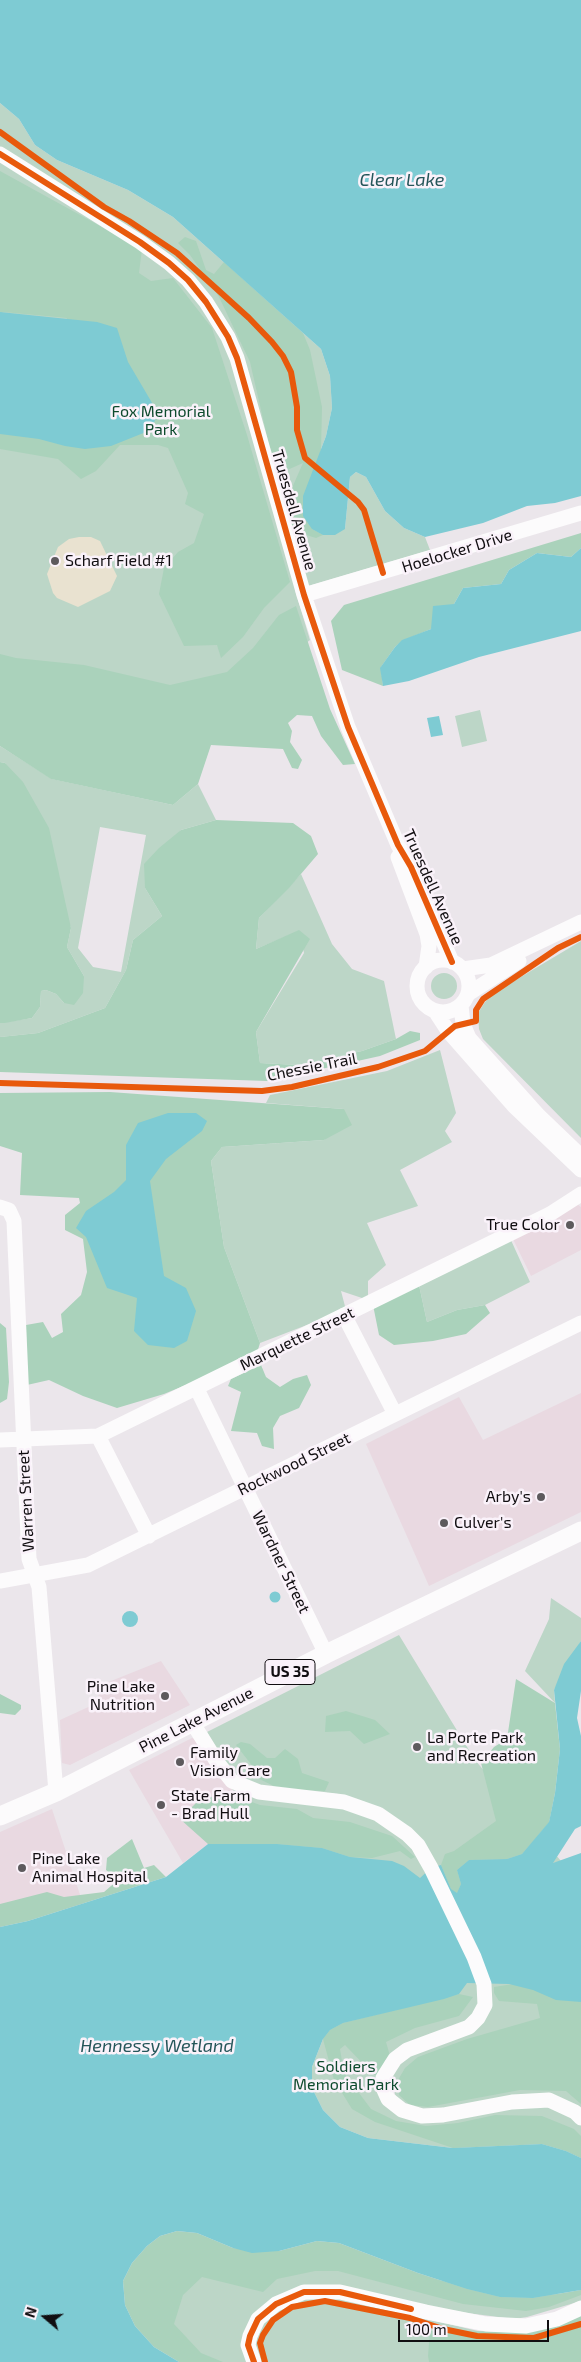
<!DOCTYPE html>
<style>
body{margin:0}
#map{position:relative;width:581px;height:2362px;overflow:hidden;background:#ebe6eb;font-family:"Exo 2",sans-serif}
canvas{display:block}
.north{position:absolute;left:20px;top:2292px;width:50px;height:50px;-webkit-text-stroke:4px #faf2fa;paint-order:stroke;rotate:288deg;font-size:14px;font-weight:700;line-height:20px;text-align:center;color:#110e11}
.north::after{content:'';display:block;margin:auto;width:18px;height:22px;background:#110e11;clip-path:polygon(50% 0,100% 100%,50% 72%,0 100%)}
.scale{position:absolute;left:398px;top:2320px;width:151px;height:22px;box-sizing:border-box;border:2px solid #110e11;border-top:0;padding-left:6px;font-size:15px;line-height:18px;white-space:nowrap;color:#110e11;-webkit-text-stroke:4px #faf2fa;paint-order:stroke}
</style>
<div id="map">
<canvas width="581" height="2362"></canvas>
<div class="north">N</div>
<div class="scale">100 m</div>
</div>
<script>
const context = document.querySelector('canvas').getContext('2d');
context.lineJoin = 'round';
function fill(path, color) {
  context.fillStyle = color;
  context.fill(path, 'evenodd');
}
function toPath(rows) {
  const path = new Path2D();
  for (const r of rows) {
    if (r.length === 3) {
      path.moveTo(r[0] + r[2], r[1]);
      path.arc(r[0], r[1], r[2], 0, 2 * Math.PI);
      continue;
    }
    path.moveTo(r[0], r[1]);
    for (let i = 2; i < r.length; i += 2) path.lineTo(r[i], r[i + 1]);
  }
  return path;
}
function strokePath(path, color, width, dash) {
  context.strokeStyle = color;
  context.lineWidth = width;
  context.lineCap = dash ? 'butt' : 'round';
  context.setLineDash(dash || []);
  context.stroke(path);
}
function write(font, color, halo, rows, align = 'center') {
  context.font = font + ' "Exo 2",sans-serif';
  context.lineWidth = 5;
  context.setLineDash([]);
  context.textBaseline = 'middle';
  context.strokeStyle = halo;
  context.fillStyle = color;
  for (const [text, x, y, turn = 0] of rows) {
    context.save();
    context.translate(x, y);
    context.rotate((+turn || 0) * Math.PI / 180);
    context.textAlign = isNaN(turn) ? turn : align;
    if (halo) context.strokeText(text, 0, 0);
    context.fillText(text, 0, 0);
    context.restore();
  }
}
fill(toPath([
 [577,1204,581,1207,581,1250,531,1276,511,1235],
 [581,1393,581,1512,429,1586,366,1444,459,1397,483,1440],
 [161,1661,190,1705,70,1765,62,1763,60,1720,97,1703,101,1685],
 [192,1738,196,1739,228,1784,277,1844,208,1844,183,1863,129,1770],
 [52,1809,83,1904,0,1927,0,1832]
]), '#e9d9e1');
fill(toPath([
 [0,103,19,119,35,145,57,160,128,190,173,217,321,349,330,376,332,408,326,436,303,496,345,529,350,477,356,472,366,477,385,511,404,528,425,537,430,550,295,590,310,640,247,688,0,685],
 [480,710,487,741,462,747,455,716],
 [0,746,52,779,173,805,198,784,216,820,181,830,145,888,162,916,133,940,126,970,105,1008,38,1033,0,1037,0,1023,32,1018,40,1007,41,991,46,990,56,994,64,1003,84,976,67,947,71,928,5,763,0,762],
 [100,827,146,835,121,972,93,967,78,948],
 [301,874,332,944,352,969,384,981,396,1039,362,1051,298,1065,260,1063,256,1032,304,953,299,931,256,949,259,918],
 [581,941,581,1138,483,1039,479,1029,478,1013,485,1002,494,993],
 [444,986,13],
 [440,1050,456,1113,445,1131,452,1142,400,1170,418,1206,367,1223,386,1265,368,1281,368,1300,341,1291,346,1310,260,1343,224,1247,211,1161,222,1147,324,1140,344,1109,266,1103,270,1095,387,1071],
 [510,1238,530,1282,485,1305,457,1310,427,1322,419,1285],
 [551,1598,581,1618,581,1641,554,1690,555,1703,525,1671,549,1619],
 [399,1635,475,1760,561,1861,581,1901,581,2110,576,2105,424,2113,397,2100,392,2085,391,2076,400,2062,489,2011,492,1996,480,1950,432,1860,365,1802,338,1794,254,1786,237,1777,226,1766,207,1732],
 [228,1784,368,1814,393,1829,415,1850,476,1971,480,2001,473,2014,462,2023,400,2048,385,2061,380,2074,402,2116,540,2105,568,2113,581,2124,581,2158,566,2151,542,2144,453,2148,368,2138,340,2127,323,2110,312,2088,312,2067,323,2039,277,1844],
 [147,2246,561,2295,581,2290,581,2301,527,2317,514,2319,467,2313,413,2303,283,2294,243,2348,247,2362,179,2362],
 [334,2297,478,2331,511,2332,581,2362,260,2362,255,2345,259,2329,270,2315,302,2300]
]), '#bcd6c7');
fill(toPath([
 [0,171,142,249,139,273,151,281,173,278,212,328,247,435,290,582,264,608,243,637,221,658,217,645,184,646,159,594,164,568,178,552,194,543,204,514,185,504,188,493,168,448,158,445,120,445,96,471,81,479,58,459,0,449,0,434,5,434,67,318,3,312,0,315],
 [185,237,196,241,206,270,214,274,224,262,303,333,310,350,322,407,321,450,312,529,323,535,316,538,303,534,290,524,288,497,303,463,285,471,275,461,269,445,250,362,219,297,190,255,178,243],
 [581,533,581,548,571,557,537,553,509,570,501,584,463,588,454,604,431,629,402,641,395,647,381,667,383,686,342,670,331,621,344,605],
 [296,606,330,709,355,764,343,765,321,736,312,716,297,715,288,723,292,731,290,742,302,760,298,769,292,768,283,749,211,745,198,784,173,805,51,779,0,746,0,654,16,658,84,665,170,685,227,672,253,648,279,615],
 [0,762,5,763,23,782,49,828,71,928,67,947,84,976,83,993,74,1005,64,1003,56,994,46,990,41,991,40,1007,32,1018,5,1023,0,1023],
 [216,820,293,823,311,836,318,854,289,888,259,918,256,949,299,930,310,939,256,1032,260,1063,298,1065,362,1051,396,1039,410,1031,420,1033,420,1040,380,1056,267,1081,0,1072,0,1037,38,1033,105,1008,126,970,133,940,162,916,145,888,144,864,159,848,181,830],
 [110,1092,344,1109,352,1125,324,1140,222,1147,211,1161,224,1247,260,1343,256,1356,164,1394,117,1408,83,1396,49,1380,27,1385,26,1325,43,1322,52,1338,63,1332,61,1314,81,1295,87,1272,83,1239,65,1230,65,1215,80,1203,79,1198,20,1195,22,1153,0,1146,0,1093],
 [419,1285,427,1322,457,1310,485,1305,490,1313,466,1334,433,1341,394,1345,379,1335,373,1305],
 [0,1323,6,1328,9,1382,7,1399,0,1403],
 [261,1365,266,1377,280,1387,293,1379,307,1375,311,1385,299,1408,280,1416,273,1428,274,1449,262,1446,257,1433,231,1431,241,1392,228,1386,231,1379],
 [516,1679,555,1703,560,1749,555,1793,549,1823,522,1854,507,1859,469,1860,457,1870,461,1884,457,1894,451,1889,441,1865,445,1854,454,1851,496,1821,481,1763,494,1747,507,1739],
 [0,1694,21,1705,21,1709,15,1715,0,1713],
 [346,1711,375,1720,390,1734,364,1744,350,1731,325,1732,326,1716],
 [241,1742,250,1744,267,1758,275,1758,285,1749,298,1759,302,1773,329,1782,325,1791,280,1789,251,1775,254,1768,236,1745],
 [225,1792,260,1805,297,1809,313,1818,350,1822,392,1836,415,1857,411,1859,400,1851,372,1858,350,1857,322,1848,277,1844,208,1844,180,1819,197,1802],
 [132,1839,144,1868,154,1865,166,1877,28,1921,0,1927,0,1904,47,1892,64,1897,104,1892,118,1880,106,1870,107,1858],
 [532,1981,581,1986,581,2104,566,2091,520,2090,428,2107,410,2105,399,2095,398,2080,405,2068,418,2057,467,2039,540,2018,537,2004,499,2001,494,1993,494,1987],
 [459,1994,473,1997,459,2016,415,2028,386,2042,390,2056,385,2061,380,2074,374,2075,345,2045,340,2049,344,2073,371,2109,396,2121,426,2126,458,2123,495,2115,542,2116,574,2129,581,2136,581,2158,566,2151,542,2144,453,2148,375,2122,352,2109,334,2080,323,2039,330,2030,343,2023],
 [177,2231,197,2233,233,2248,279,2251,317,2241,339,2243,418,2273,467,2289,500,2297,533,2298,581,2290,581,2295,549,2307,526,2311,463,2304,338,2271,315,2271,277,2279,263,2292,202,2277,183,2295,174,2324,201,2353,223,2362,179,2362,154,2347,135,2326,125,2305,123,2281,132,2263,147,2246,160,2236],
 [581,2315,581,2362,429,2362,428,2356,430,2331,511,2332]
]), '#aad2bb');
fill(toPath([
 [79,537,91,537,100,541,117,576,110,591,78,607,57,598,53,593,47,574,58,547,69,539]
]), '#e9e2d0');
fill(toPath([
 [0,0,581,0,581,496,555,503,527,506,483,523,425,537,404,528,385,511,366,477,356,472,350,477,345,529,335,535,323,535,312,529,303,516,303,496,326,436,332,408,330,376,321,349,173,217,128,190,57,160,35,145,19,119,0,103],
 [0,312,97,322,117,328,128,362,158,413,151,430,111,446,85,449,65,446,39,439,0,434],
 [581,548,581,631,479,657,409,681,383,686,380,668,395,647,402,640,431,629,433,606,454,604,463,588,501,584,509,570,537,553,571,557],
 [439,716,443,735,431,737,427,718],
 [168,1113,196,1113,207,1121,202,1131,166,1159,150,1181,164,1276,186,1288,196,1311,187,1341,174,1348,148,1345,134,1331,137,1298,107,1288,86,1237,76,1228,86,1211,114,1192,126,1180,126,1145,138,1123],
 [275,1597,5.5],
 [130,1619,8],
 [581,1641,581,1691,577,1718,581,1736,581,1826,575,1829,553,1863,581,1853,581,2002,556,2000,533,1990,509,1984,467,1983,459,1994,444,1999,343,2023,330,2030,323,2039,312,2067,312,2088,323,2110,340,2127,368,2138,453,2148,542,2144,566,2151,581,2158,581,2290,533,2298,500,2297,467,2289,418,2273,339,2243,317,2241,279,2251,252,2253,233,2248,197,2233,177,2231,160,2236,147,2246,132,2263,123,2281,125,2305,135,2326,154,2347,179,2362,0,2362,0,1927,28,1921,166,1877,208,1844,277,1844,322,1848,350,1857,392,1861,404,1866,420,1878,431,1868,441,1865,451,1889,457,1893,461,1884,457,1870,469,1860,507,1859,522,1854,549,1822,555,1793,560,1749,554,1690,564,1664]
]), '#7ecbd3');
strokePath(toPath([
 [0,154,140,242,169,263,188,280,206,302,228,337,237,358,304,595,348,727,398,845,411,867,452,962],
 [304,595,581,513],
 [398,857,427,934,429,946,426,967],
 [443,986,26],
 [463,969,491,965,581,922],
 [468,994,519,961],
 [461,1005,463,1024,469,1038,539,1116,581,1156],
 [435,1011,448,1031,514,1106,581,1170],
 [0,1207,9,1210,14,1221,29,1559,39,1587,56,1792],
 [344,1315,395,1414],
 [197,1389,326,1654],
 [98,1436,149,1536],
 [0,1440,98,1436,550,1214,581,1194],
 [0,1581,88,1565,581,1323],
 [192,1722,217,1762,232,1781,259,1792,344,1802,378,1814,407,1834,418,1845,431,1868,474,1957,484,1984,485,2005,478,2018,469,2027,407,2050,395,2059,383,2078,384,2090,388,2099,402,2110,422,2116,443,2115,512,2102,549,2100,575,2112,581,2118],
 [254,2362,248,2345,250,2336,258,2319,276,2304,304,2292,340,2292,426,2312,486,2324,526,2326,557,2319,581,2308]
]), '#fcfbfc', 15);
strokePath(toPath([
 [0,1816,56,1792,326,1654,581,1531]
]), '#fcfbfc', 19);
strokePath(toPath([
 [0,132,104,207,129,221,177,253,249,318,272,342,283,356,291,372,297,407,297,430,305,458,358,502,364,510,383,573],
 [0,154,140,242,169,263,188,280,206,302,228,337,237,358,304,595,348,727,398,845,411,867,452,962],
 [0,1083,262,1091,292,1087,378,1067,425,1051,455,1026,476,1021,476,1010,483,999,558,948,581,937],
 [254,2362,248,2345,250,2336,258,2319,276,2304,304,2292,340,2292,411,2309],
 [265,2362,260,2343,263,2335,273,2320,292,2307,325,2301,410,2318,443,2329,477,2336,534,2338,581,2324]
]), '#e8590c', 6);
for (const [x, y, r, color] of [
 [55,561,5,"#5d5a5d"],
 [570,1225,5,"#5d5a5d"],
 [541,1497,5,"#5d5a5d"],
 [444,1523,5,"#5d5a5d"],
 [165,1696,5,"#5d5a5d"],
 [417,1747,5,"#5d5a5d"],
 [180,1762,5,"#5d5a5d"],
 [161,1805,5,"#5d5a5d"],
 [22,1868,5,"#5d5a5d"]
]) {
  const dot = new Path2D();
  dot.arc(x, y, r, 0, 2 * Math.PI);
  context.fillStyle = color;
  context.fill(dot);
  strokePath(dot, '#faf2fa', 2);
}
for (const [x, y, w] of [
 [290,1672,50]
]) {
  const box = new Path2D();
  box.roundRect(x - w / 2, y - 12.5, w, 25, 4);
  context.fillStyle = '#faf2fa';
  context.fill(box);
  strokePath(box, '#110e11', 1);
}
write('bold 15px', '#110e11', null, [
 ["US 35",290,1672]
]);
write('16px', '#0d4a2d', '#faf2fa', [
 ["Fox Memorial",161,412],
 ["Park",161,430],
 ["Soldiers",346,2067],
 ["Memorial Park",346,2085]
]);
write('16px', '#110e11', '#faf2fa', [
 ["Truesdell Avenue",294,510,74],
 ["Hoelocker Drive",457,551,-17],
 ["Truesdell Avenue",433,887,66],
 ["Chessie Trail",312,1067,-11],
 ["Marquette Street",297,1339,-26],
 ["Rockwood Street",294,1464,-26],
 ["Warren Street",26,1501,-93],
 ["Wardner Street",281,1562,64],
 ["Pine Lake Avenue",196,1720,-27]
]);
write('16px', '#110e11', '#faf2fa', [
 ["Scharf Field #1",65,561],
 ["True Color",560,1225,"right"],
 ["Arby's",531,1497,"right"],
 ["Culver's",454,1523],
 ["Pine Lake",155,1687,"right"],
 ["Nutrition",155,1705,"right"],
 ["La Porte Park",427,1738],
 ["and Recreation",427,1756],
 ["Family",190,1753],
 ["Vision Care",190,1771],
 ["State Farm",171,1796],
 ["- Brad Hull",171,1814],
 ["Pine Lake",32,1859],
 ["Animal Hospital",32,1877]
], 'left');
write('italic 18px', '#25565a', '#faf2fa', [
 ["Clear Lake",402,180],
 ["Hennessy Wetland",157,2046]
]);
</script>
